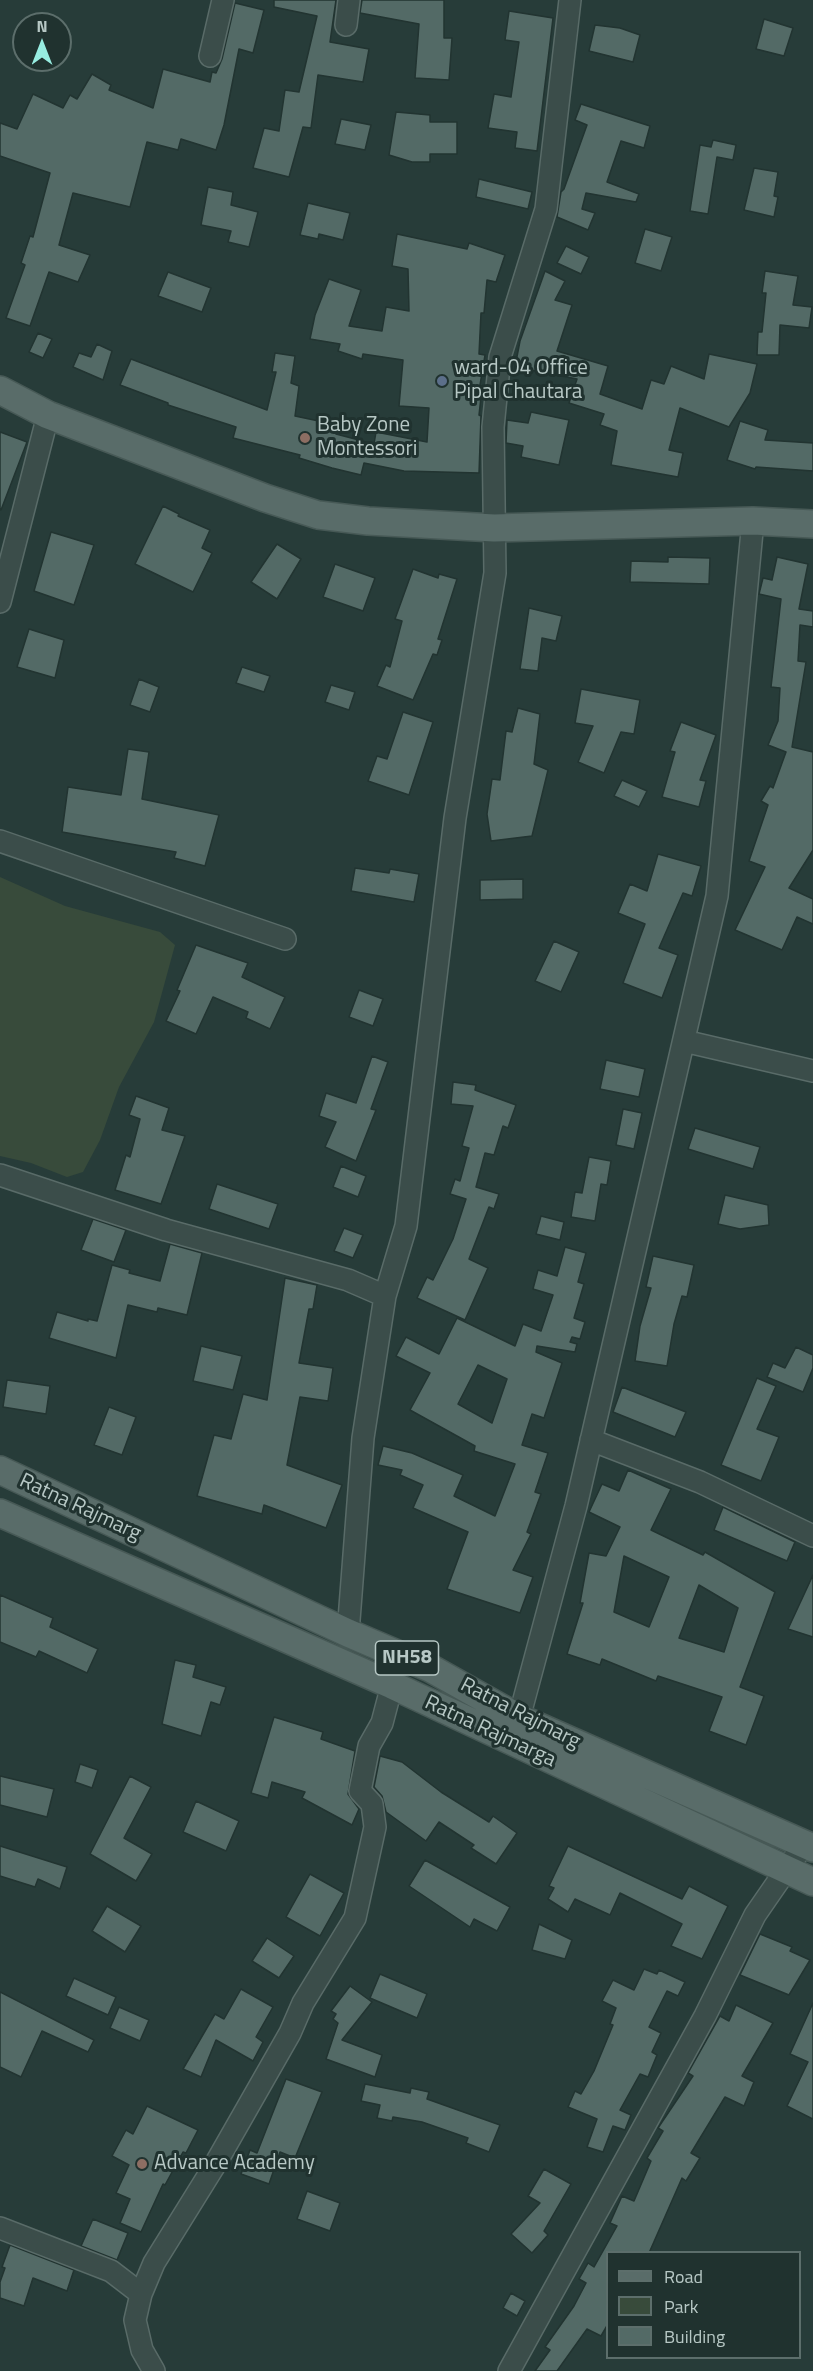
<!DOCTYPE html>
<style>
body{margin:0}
#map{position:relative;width:813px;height:2371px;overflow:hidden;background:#273c39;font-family:"Titillium Web",sans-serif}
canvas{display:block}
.legend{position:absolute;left:606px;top:2251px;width:195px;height:108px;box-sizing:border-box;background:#20322f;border:2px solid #5c6e6b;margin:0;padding:8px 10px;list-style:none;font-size:18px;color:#b7c8c5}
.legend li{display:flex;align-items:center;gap:12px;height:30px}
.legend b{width:30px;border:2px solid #5c6e6b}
.north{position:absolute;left:12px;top:12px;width:60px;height:60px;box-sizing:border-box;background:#20322f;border:2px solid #5c6e6b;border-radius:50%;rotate:0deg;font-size:16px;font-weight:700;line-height:24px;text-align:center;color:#b7c8c5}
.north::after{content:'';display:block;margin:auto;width:21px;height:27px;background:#97ede1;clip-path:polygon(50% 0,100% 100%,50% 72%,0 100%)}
</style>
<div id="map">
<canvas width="813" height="2371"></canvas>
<ul class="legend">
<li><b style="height:8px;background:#596c69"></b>Road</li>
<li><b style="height:16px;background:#384b3b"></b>Park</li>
<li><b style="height:16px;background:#536a66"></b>Building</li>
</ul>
<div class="north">N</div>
</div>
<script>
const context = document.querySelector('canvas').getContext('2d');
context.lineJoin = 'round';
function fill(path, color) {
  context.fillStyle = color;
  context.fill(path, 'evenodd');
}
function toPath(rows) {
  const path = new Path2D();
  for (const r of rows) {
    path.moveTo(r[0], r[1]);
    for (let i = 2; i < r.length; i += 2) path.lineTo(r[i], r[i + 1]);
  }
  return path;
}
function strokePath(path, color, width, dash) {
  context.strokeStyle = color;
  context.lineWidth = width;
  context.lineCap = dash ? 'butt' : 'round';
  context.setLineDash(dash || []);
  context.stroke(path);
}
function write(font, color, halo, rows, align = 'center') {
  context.font = font + ' "Titillium Web",sans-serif';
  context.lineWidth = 6;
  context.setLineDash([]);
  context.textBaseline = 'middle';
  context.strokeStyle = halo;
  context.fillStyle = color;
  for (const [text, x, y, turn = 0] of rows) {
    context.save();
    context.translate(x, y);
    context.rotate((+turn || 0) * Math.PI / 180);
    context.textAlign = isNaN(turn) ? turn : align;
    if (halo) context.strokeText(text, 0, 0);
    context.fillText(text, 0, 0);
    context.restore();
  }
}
fill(toPath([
 [0,877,65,906,160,932,175,945,154,1022,119,1087,100,1140,83,1172,67,1177,31,1163,0,1156]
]), '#384b3b');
const building = toPath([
 [274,0,336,0,330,42,369,49,363,82,318,75,311,128,303,127,289,177,253,168,264,128,279,131,285,90,299,92,317,16,274,7,274,0],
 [362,0,444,0,444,38,452,38,449,80,415,78,419,24,360,13,362,0],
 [235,3,264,10,253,53,239,49,224,125,216,150,181,139,178,150,147,142,130,207,73,193,59,245,90,255,78,282,49,272,30,326,6,318,25,265,21,263,30,236,33,237,50,173,0,156,0,123,17,129,33,94,63,108,70,95,77,99,92,74,111,85,109,90,153,108,163,69,210,82,212,72,216,73,222,59,235,3],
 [509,11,553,18,537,151,515,148,517,132,488,128,494,94,511,97,519,42,505,40,509,11],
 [764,19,793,28,784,56,756,49,764,19],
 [595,25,620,28,640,35,633,62,589,51,595,25],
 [581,104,650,126,644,148,621,141,607,182,639,194,636,202,586,193,582,209,595,213,588,230,557,217,561,192,564,189,587,125,575,120,581,104],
 [396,112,430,115,430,122,457,122,457,154,430,154,430,162,412,162,389,155,396,112],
 [341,119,371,125,365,150,335,144,341,119],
 [713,140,736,145,733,160,717,157,708,214,690,211,700,145,711,147,713,140],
 [754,168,778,172,774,196,778,197,774,217,744,210,754,168],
 [479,179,532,192,528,209,476,197,479,179],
 [208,187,233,192,231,205,258,212,249,247,228,242,231,231,201,225,208,187],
 [308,203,350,213,343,240,319,234,318,239,300,235,308,203],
 [645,229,672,237,661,271,635,263,645,229],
 [397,234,467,249,469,243,505,255,496,282,487,280,484,313,481,313,479,354,485,355,478,397,481,397,479,415,481,416,479,473,404,471,364,463,361,475,332,468,299,458,300,455,233,438,236,427,168,405,168,403,120,385,131,359,267,410,276,372,272,372,275,353,295,356,291,383,299,386,295,416,333,424,332,431,336,434,374,444,376,432,427,442,429,408,399,406,403,360,363,354,362,359,338,351,340,344,310,339,315,315,329,279,361,290,349,326,382,331,386,307,409,311,408,269,392,266,397,234],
 [566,246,589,257,581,274,557,263,566,246],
 [545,271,565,281,555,300,572,305,557,351,608,366,600,394,642,409,651,380,664,384,671,366,704,379,709,354,757,364,750,393,729,427,680,408,669,450,683,453,678,477,611,465,617,431,600,425,604,414,569,403,577,379,515,367,520,341,545,271],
 [765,271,798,276,793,305,812,307,809,328,780,325,779,355,757,355,758,332,762,332,766,293,762,293,765,271],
 [168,272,211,288,202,312,158,296,168,272],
 [38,333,52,339,43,358,29,352,38,333],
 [97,344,112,351,103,380,73,367,79,353,91,357,97,344],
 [531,412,569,420,559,465,521,457,523,446,506,443,507,420,528,423,531,412],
 [740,421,768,430,765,440,813,443,813,471,756,467,755,469,727,460,740,421],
 [0,432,27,442,1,510,0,510,0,432],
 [163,506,179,514,178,516,210,530,202,548,212,553,193,592,135,564,163,506],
 [51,532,94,545,74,605,34,591,51,532],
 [277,544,301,559,277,599,251,582,277,544],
 [668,557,710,558,709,584,630,582,631,561,668,562,668,557],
 [777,557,808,564,799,609,813,611,813,627,800,625,798,661,806,662,792,747,813,752,813,850,789,888,813,899,813,924,797,917,782,950,735,930,765,867,749,861,768,805,761,801,770,786,773,788,786,752,768,745,778,721,780,688,771,687,781,599,759,594,763,578,772,580,777,557],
 [335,564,375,578,363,611,323,597,335,564],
 [413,569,438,578,439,574,457,579,438,639,442,640,437,655,433,654,413,700,377,686,386,665,390,667,402,621,395,619,413,569],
 [529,608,562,616,556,641,542,638,538,671,520,669,529,608],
 [29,629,64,640,55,678,17,667,29,629],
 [242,667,270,676,264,692,236,683,242,667],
 [139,679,159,687,150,712,130,705,139,679],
 [331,685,355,692,349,710,325,702,331,685],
 [581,689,640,700,634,734,621,732,604,773,578,762,593,726,575,723,581,689],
 [518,708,540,714,534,764,548,770,532,836,491,841,487,814,492,779,500,780,506,731,512,732,518,708],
 [403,712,433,722,409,795,368,781,377,756,387,759,403,712],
 [681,722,716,735,700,780,706,781,699,807,662,797,675,752,670,751,681,722],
 [128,749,149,752,142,799,219,815,205,866,174,858,176,852,62,832,68,787,121,795,128,749],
 [622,780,647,791,639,807,614,796,622,780],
 [658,854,701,866,692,896,683,893,659,948,678,955,662,998,623,983,645,924,618,913,630,884,647,891,658,854],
 [355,868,389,873,390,869,419,874,414,902,351,891,355,868],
 [523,879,523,899,480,900,480,880,523,879],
 [554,941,579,952,561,992,535,981,554,941],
 [196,945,248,963,242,977,285,997,270,1029,246,1018,248,1012,213,997,196,1034,166,1021,180,991,177,990,196,945],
 [359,990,383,999,373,1026,349,1017,359,990],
 [372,1056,388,1062,371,1109,376,1110,356,1161,325,1147,336,1122,319,1116,326,1093,356,1103,372,1056],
 [606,1060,645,1069,639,1097,600,1089,606,1060],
 [453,1082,476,1085,475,1090,516,1105,508,1128,503,1126,494,1155,485,1153,476,1187,499,1194,494,1209,489,1207,469,1259,488,1268,465,1320,417,1298,427,1277,433,1280,453,1239,466,1199,450,1194,455,1179,460,1181,469,1148,462,1146,473,1106,451,1104,453,1082],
 [136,1096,169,1108,162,1130,185,1136,161,1204,115,1190,126,1155,130,1157,140,1119,129,1115,136,1096],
 [623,1109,642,1113,634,1149,616,1145,623,1109],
 [695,1128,760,1147,753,1169,688,1149,695,1128],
 [589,1157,611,1161,607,1185,601,1184,595,1221,571,1217,575,1192,582,1193,589,1157],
 [341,1166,366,1176,358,1197,333,1187,341,1166],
 [217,1184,278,1204,269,1229,209,1209,217,1184],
 [725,1195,768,1205,769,1225,740,1229,718,1224,725,1195],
 [541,1216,564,1222,560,1240,536,1234,541,1216],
 [93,1219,126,1230,114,1262,81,1250,93,1219],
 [344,1228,363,1235,353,1258,334,1251,344,1228],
 [170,1244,202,1253,187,1315,158,1308,157,1312,128,1305,116,1358,49,1338,57,1312,88,1321,88,1319,97,1321,112,1265,130,1270,129,1273,160,1281,170,1244],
 [565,1247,586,1253,578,1282,584,1284,574,1318,585,1322,580,1339,572,1337,570,1342,577,1344,575,1352,537,1346,536,1352,562,1363,544,1418,532,1414,522,1445,548,1453,535,1492,541,1494,527,1532,531,1534,513,1570,533,1577,520,1613,447,1589,468,1532,413,1508,423,1485,400,1475,402,1470,378,1465,383,1446,412,1453,463,1475,454,1496,495,1516,515,1464,474,1451,475,1446,410,1410,430,1373,396,1356,406,1337,439,1354,457,1318,515,1346,523,1324,541,1331,553,1295,533,1289,538,1270,557,1276,565,1247],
 [478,1365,507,1379,492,1423,458,1404,478,1365],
 [653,1256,694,1265,687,1297,682,1296,674,1324,667,1366,635,1361,640,1326,651,1288,646,1287,653,1256],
 [285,1278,317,1285,313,1309,309,1309,299,1363,333,1368,328,1401,300,1397,287,1465,342,1485,326,1528,264,1505,262,1514,197,1496,214,1435,231,1439,243,1394,267,1400,285,1278],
 [201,1346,242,1356,233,1390,193,1381,201,1346],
 [796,1347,813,1355,813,1368,803,1392,767,1377,773,1363,785,1368,796,1347],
 [757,1378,776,1386,757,1429,779,1437,761,1481,721,1465,757,1378],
 [7,1380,50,1386,46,1414,3,1407,7,1380],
 [622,1387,686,1412,675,1437,613,1412,622,1387],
 [109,1407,136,1417,122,1455,94,1445,109,1407],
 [628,1470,671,1489,651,1530,703,1555,705,1552,775,1592,740,1687,764,1696,746,1745,709,1731,722,1697,658,1676,656,1681,602,1659,600,1665,567,1654,583,1603,580,1603,589,1553,606,1556,620,1527,589,1512,602,1484,619,1491,628,1470],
 [624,1556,669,1577,649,1627,614,1612,624,1556],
 [699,1585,738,1608,724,1652,679,1638,699,1585],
 [723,1507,795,1542,787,1561,714,1530,723,1507],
 [813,1575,813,1637,788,1629,813,1575],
 [0,1595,53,1618,50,1627,98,1649,87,1673,39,1651,36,1657,0,1642,0,1595],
 [175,1660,196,1665,193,1677,226,1687,220,1705,211,1702,201,1736,162,1724,175,1660],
 [274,1717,323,1732,321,1739,355,1751,348,1794,359,1809,352,1825,302,1798,305,1792,272,1782,268,1798,251,1793,274,1717],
 [380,1756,402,1762,441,1792,489,1822,493,1816,517,1833,496,1864,471,1848,474,1845,439,1822,426,1841,386,1812,382,1796,374,1787,380,1756],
 [80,1764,98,1770,92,1788,75,1782,80,1764],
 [0,1776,54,1789,47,1817,0,1805,0,1776],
 [130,1776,151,1787,124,1838,152,1854,136,1881,90,1854,130,1776],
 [196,1801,239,1821,226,1851,183,1832,196,1801],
 [0,1846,67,1867,60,1889,38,1879,35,1887,0,1876,0,1846],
 [568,1846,682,1899,689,1886,728,1906,702,1959,671,1946,682,1924,620,1893,610,1915,575,1899,568,1912,548,1899,554,1888,549,1886,568,1846],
 [425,1860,510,1907,497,1931,474,1919,470,1927,409,1886,425,1860],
 [310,1874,344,1893,320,1936,286,1917,310,1874],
 [107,1906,141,1926,125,1952,92,1931,107,1906],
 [539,1924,572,1940,565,1959,532,1950,539,1924],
 [760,1934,792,1947,790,1951,810,1960,789,1995,740,1975,760,1934],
 [267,1938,294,1956,279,1978,252,1961,267,1938],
 [644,1969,657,1974,659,1970,685,1982,678,1996,667,1991,649,2027,661,2033,652,2052,657,2055,648,2077,640,2074,620,2110,631,2115,625,2130,613,2126,603,2152,587,2147,597,2119,568,2107,575,2091,581,2094,594,2071,613,2025,610,2024,616,2008,602,2001,613,1980,634,1990,644,1969],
 [380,1974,427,1994,417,2018,370,1998,380,1974],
 [74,1978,116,1997,108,2015,66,1996,74,1978],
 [350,1986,372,2002,342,2040,382,2055,375,2077,326,2059,338,2023,333,2019,336,2014,331,2011,350,1986],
 [241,1989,273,2007,256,2037,263,2042,253,2061,216,2040,201,2077,183,2069,215,2014,224,2019,241,1989],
 [0,1992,94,2040,88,2052,42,2031,21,2077,0,2067,0,1992],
 [813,2003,813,2119,787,2106,808,2062,790,2054,813,2003],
 [736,2005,773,2023,742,2076,754,2082,744,2106,725,2097,691,2153,700,2158,686,2181,682,2178,649,2253,608,2253,608,2324,601,2336,587,2329,557,2371,535,2371,550,2350,545,2347,574,2306,586,2283,579,2279,588,2263,594,2267,617,2226,610,2223,622,2196,634,2201,651,2161,647,2158,663,2131,658,2128,693,2076,688,2073,720,2016,729,2021,736,2005],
 [119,2007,149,2020,140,2041,110,2028,119,2007],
 [286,2079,322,2092,295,2158,280,2152,269,2184,241,2174,250,2150,257,2153,286,2079],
 [365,2084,410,2093,411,2088,429,2092,427,2099,500,2125,489,2152,466,2143,468,2138,422,2122,393,2117,392,2121,377,2118,380,2105,361,2101,365,2084],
 [147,2106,198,2130,186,2153,183,2152,165,2185,163,2184,141,2232,120,2223,130,2199,116,2193,129,2165,112,2156,126,2130,133,2134,147,2106],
 [544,2169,571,2184,544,2231,548,2235,532,2253,511,2234,540,2203,528,2196,544,2169],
 [307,2191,340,2203,330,2231,297,2219,307,2191],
 [93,2219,128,2233,117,2260,81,2246,93,2219],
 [10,2245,74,2270,67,2291,33,2278,24,2306,0,2298,0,2282,5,2268,2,2267,10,2245],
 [511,2293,525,2301,517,2316,503,2308,511,2293]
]);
fill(building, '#536a66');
strokePath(building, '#223431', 1.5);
const minor = toPath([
 [346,25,349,0],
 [210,56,223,0],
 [0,602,48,415],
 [0,841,285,939],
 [684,1041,813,1071],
 [0,1175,166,1230,348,1280,385,1296],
 [591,1440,700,1482,813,1536],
 [348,1633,363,1438,385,1296,406,1226,455,818,495,573,493,427,500,357,546,209,570,0],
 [519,1718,576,1506,717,896,753,521],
 [0,2228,111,2271,141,2294,135,2320,142,2350,154,2371],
 [141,2294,154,2263,213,2168,290,2033,303,2003,355,1918,375,1827,372,1804,360,1791,369,1746,382,1723,392,1685],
 [509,2371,705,2016,755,1915,804,1844]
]);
const major = toPath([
 [0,390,48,415,265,498,318,515,368,521,494,528,753,521,813,524],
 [0,1470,348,1633,430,1668,519,1718,813,1848],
 [0,1513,392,1685,813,1882]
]);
strokePath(minor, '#596b68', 24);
strokePath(major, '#475956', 30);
strokePath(minor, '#3b4d4a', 21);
strokePath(major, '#596c69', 27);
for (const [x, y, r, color] of [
 [442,381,6,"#5c6f8a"],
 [305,438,6,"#8d6e63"],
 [142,2164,6,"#8d6e63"]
]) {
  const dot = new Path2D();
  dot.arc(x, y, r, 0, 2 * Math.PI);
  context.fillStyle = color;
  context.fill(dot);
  strokePath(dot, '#20322f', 2);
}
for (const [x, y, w] of [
 [407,1658,63]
]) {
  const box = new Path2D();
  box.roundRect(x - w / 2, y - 17, w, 34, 4.5);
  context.fillStyle = '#20322f';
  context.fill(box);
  strokePath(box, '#b7c8c5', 1.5);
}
write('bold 20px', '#b7c8c5', null, [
 ["NH58",407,1658]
]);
write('21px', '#b7c8c5', '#20322f', [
 ["ward-04 Office",454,369],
 ["Pipal Chautara",454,393],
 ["Baby Zone",317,426],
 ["Montessori",317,450],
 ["Advance Academy",154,2164]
], 'left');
write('21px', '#b7c8c5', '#20322f', [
 ["Ratna Rajmarg",80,1508,25],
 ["Ratna Rajmarg",520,1714,27],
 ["Ratna Rajmarga",490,1732,25]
]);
</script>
